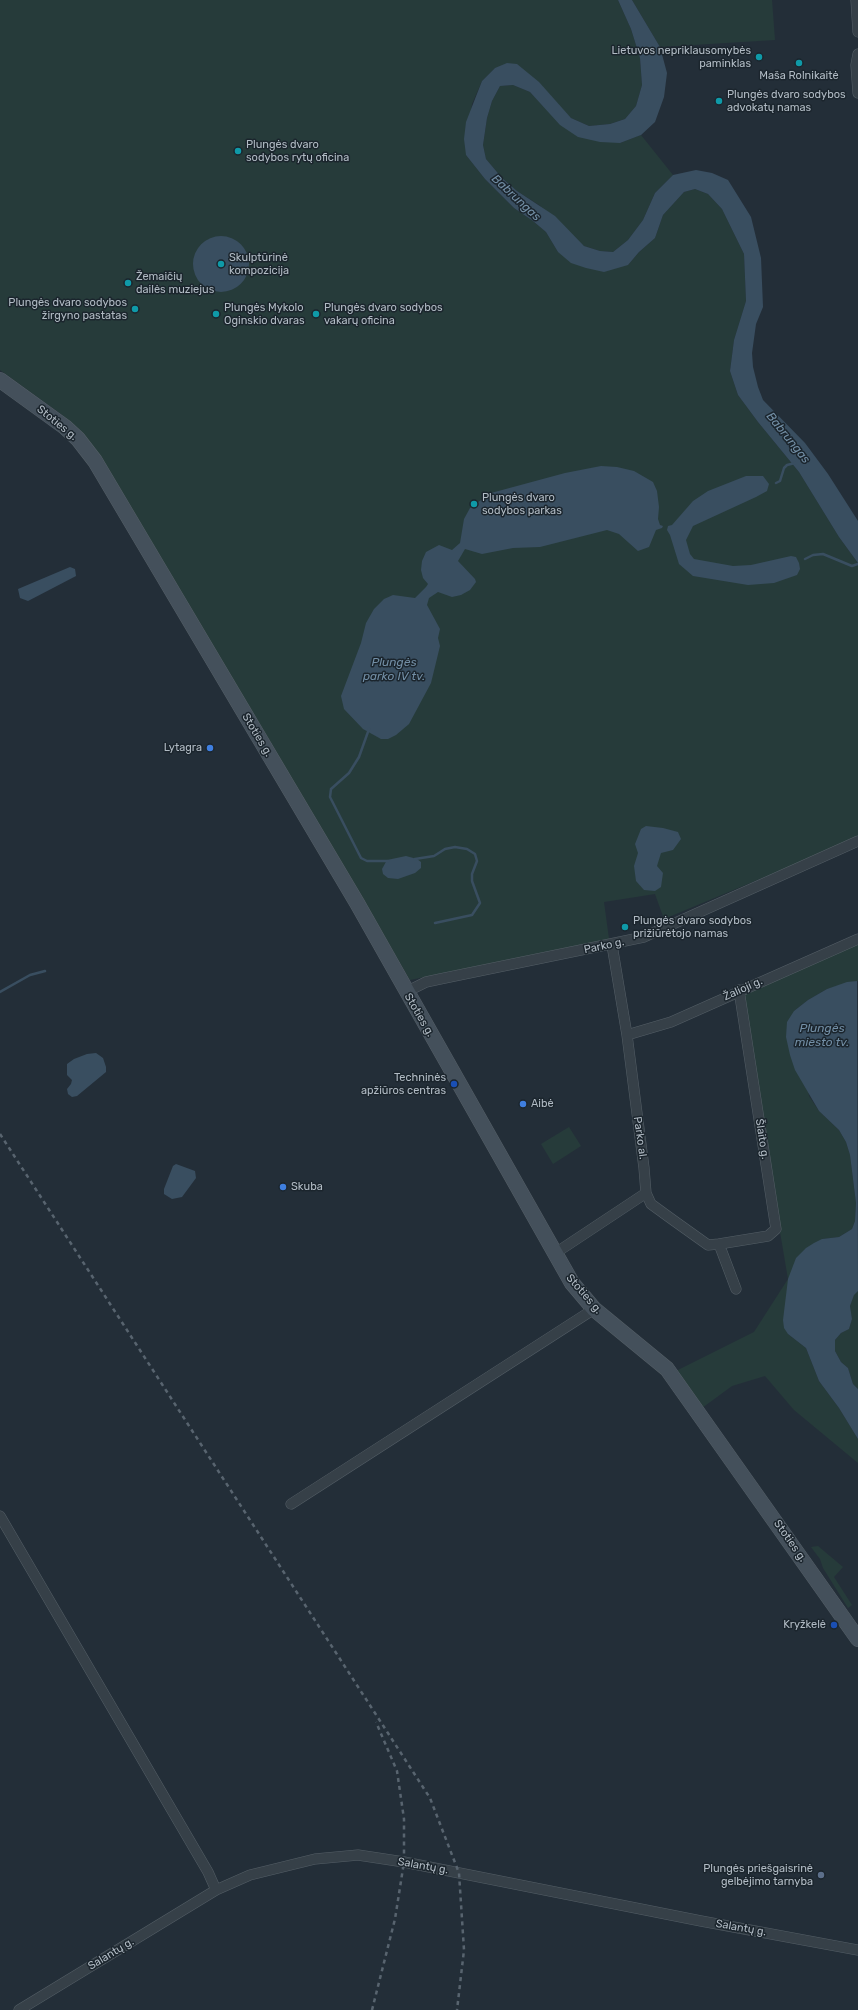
<!DOCTYPE html>
<meta charset="utf-8">
<style>
body{margin:0}
canvas{display:block;background:#232e38}
</style>
<canvas width="858" height="2010"></canvas>
<script>
const context = document.querySelector('canvas').getContext('2d');
context.lineJoin = 'round';
function fill(path, color) {
  context.fillStyle = color;
  context.fill(path, 'evenodd');
}
function toPath(rows) {
  const path = new Path2D();
  for (const r of rows) {
    if (r.length === 3) {
      path.moveTo(r[0] + r[2], r[1]);
      path.arc(r[0], r[1], r[2], 0, 2 * Math.PI);
      continue;
    }
    path.moveTo(r[0], r[1]);
    for (let i = 2; i < r.length; i += 2) path.lineTo(r[i], r[i + 1]);
  }
  return path;
}
function strokePath(path, color, width, dash) {
  context.strokeStyle = color;
  context.lineWidth = width;
  context.lineCap = dash ? 'butt' : 'round';
  context.setLineDash(dash || []);
  context.stroke(path);
}
function write(font, color, halo, rows, align = 'center') {
  context.font = font + ' Rubik,sans-serif';
  context.lineWidth = 3;
  context.setLineDash([]);
  context.textBaseline = 'middle';
  context.strokeStyle = halo;
  context.fillStyle = color;
  for (const [text, x, y, turn = 0] of rows) {
    context.save();
    context.translate(x, y);
    context.rotate((+turn || 0) * Math.PI / 180);
    context.textAlign = isNaN(turn) ? turn : align;
    if (halo) context.strokeText(text, 0, 0);
    context.fillText(text, 0, 0);
    context.restore();
  }
}
fill(toPath([
 [0,0,618,0,631,29,640,58,642,85,636,106,625,119,610,124,589,126,571,118,559,106,495,68,482,81,472,104,466,155,485,179,514,208,533,221,546,232,558,252,628,265,639,252,655,238,663,215,684,192,695,189,708,194,722,209,744,254,746,301,734,340,730,371,738,395,758,422,799,472,839,537,858,563,858,838,664,919,655,894,604,902,609,939,410,980,110,472,79,430,61,414,0,370],
 [632,0,772,0,775,40,660,47],
 [513,85,530,92,544,107,620,143,641,135,673,175,655,193,643,220,628,240,613,252,600,251,584,246,539,205,517,191,502,178,486,159,483,145,487,118,492,101,500,86],
 [858,940,858,981,827,989,808,1000,794,1011,809,1096,819,1111,839,1130,846,1142,850,1155,856,1203,855,1221,852,1229,839,1237,822,1239,788,1334,806,1348,819,1381,839,1408,858,1439,858,1463,794,1410,765,1376,732,1386,702,1408,674,1372,754,1332,788,1279,739,990],
 [569,1127,581,1146,553,1164,541,1144],
 [858,1291,858,1389,853,1384,848,1368,841,1362,835,1351,835,1340,841,1333,849,1329,852,1319,850,1306,854,1294],
 [818,1546,843,1567,834,1577,852,1605,848,1608,823,1568,820,1559,811,1547]
]), '#263b3a');
fill(toPath([
 [618,0,632,0,660,47,667,73,664,97,655,122,641,135,620,143,600,142,578,137,560,125,530,92,513,85,500,86,492,101,487,118,483,145,486,159,502,178,517,191,555,216,584,246,600,251,613,252,628,240,643,220,655,193,673,175,696,170,712,173,728,180,751,217,761,258,763,307,756,324,752,353,753,367,758,387,763,400,805,443,828,474,858,521,858,563,839,537,799,472,758,422,738,395,730,371,734,340,746,301,744,254,722,209,708,194,695,189,684,192,663,215,655,238,639,252,628,265,604,272,586,268,571,263,558,252,546,232,533,221,514,208,485,179,466,155,464,139,466,122,482,81,495,68,507,63,517,64,539,82,571,118,589,126,610,124,625,119,636,106,642,85,640,58,631,29],
 [221,264,28],
 [601,466,617,467,634,471,653,482,657,491,659,507,658,519,660,525,663,526,662,528,656,530,649,547,638,551,619,534,607,530,540,547,513,548,482,554,465,549,458,561,475,579,476,582,470,590,461,595,452,597,438,592,429,598,427,605,440,629,438,638,440,646,431,683,409,724,396,735,388,739,381,739,363,729,344,709,341,696,361,643,366,623,374,609,384,599,393,595,415,598,426,587,428,584,423,578,421,570,422,561,426,552,439,545,452,550,460,543,464,519,470,508,491,493,565,473],
 [746,476,763,476,769,484,767,491,756,497,693,526,686,540,690,554,694,559,733,566,751,565,791,556,796,557,799,563,800,569,797,575,774,583,748,585,693,576,679,564,670,535,667,530,668,526,672,525,693,501,708,491],
 [70,567,75,569,76,576,28,601,20,598,18,589],
 [646,826,663,828,678,832,681,839,673,850,661,853,657,866,663,873,661,887,655,891,644,890,636,881,634,866,638,853,635,844,641,829],
 [406,856,417,859,421,862,421,868,415,873,398,879,388,878,383,874,382,869,387,860],
 [857,981,858,1291,854,1295,850,1306,852,1319,849,1329,841,1333,835,1340,835,1351,841,1362,848,1368,853,1384,858,1389,858,1439,839,1408,819,1381,806,1348,788,1334,784,1328,783,1320,788,1279,796,1258,806,1248,814,1243,822,1239,839,1237,852,1229,855,1221,856,1203,850,1155,846,1142,839,1130,819,1111,795,1070,790,1055,786,1037,787,1022,794,1011,808,1000,827,989,847,982],
 [96,1053,103,1058,106,1067,106,1072,77,1096,72,1097,68,1094,67,1089,71,1084,72,1080,67,1075,67,1064,74,1059,87,1054],
 [176,1164,195,1171,196,1178,182,1197,172,1199,164,1194,164,1189,173,1166]
]), '#394e60');
strokePath(toPath([
 [776,483,780,481,784,468,787,465,795,463],
 [805,559,813,555,823,554,852,566,858,564],
 [369,729,359,757,349,773,331,789,330,797,361,858,367,861,388,861],
 [415,859,434,856,445,849,455,847,467,849,475,854,477,861,472,874,472,881,480,903,472,915,435,923],
 [0,992,30,975,45,971]
]), '#394e60', 2.5);
const street = toPath([
 [856,0,858,32],
 [858,54,856,65,858,93],
 [612,945,627,1035,644,1168,646,1193,651,1204,673,1220,708,1245,719,1244,736,1289],
 [406,992,426,982,440,979,644,937,858,841],
 [627,1035,671,1022,858,939],
 [719,1244,768,1236,776,1229,739,990],
 [554,1254,646,1193],
 [291,1504,594,1309],
 [0,1516,208,1872,216,1890],
 [19,2010,216,1890,250,1875,315,1859,358,1855,404,1862,701,1921,858,1950]
]);
const secondary = toPath([
 [0,380,65,427,78,439,95,461,357,903,572,1283,594,1309,667,1369,858,1639]
]);
strokePath(street, '#545e66', 11);
strokePath(secondary, '#545e66', 16);
strokePath(street, '#364048', 10);
strokePath(secondary, '#44505b', 15);
strokePath(toPath([
 [0,1134,430,1798,459,1873,464,1950,457,2010],
 [372,2010,395,1919,404,1862,404,1819,397,1771,376,1722]
]), '#58646f', 2.5, [4, 4]);
for (const [x, y, r, color] of [
 [759,57,4,"#0f9aa8"],
 [799,63,4,"#0f9aa8"],
 [719,101,4,"#0f9aa8"],
 [238,151,4,"#0f9aa8"],
 [221,264,4,"#0f9aa8"],
 [128,283,4,"#0f9aa8"],
 [135,309,4,"#0f9aa8"],
 [216,314,4,"#0f9aa8"],
 [316,314,4,"#0f9aa8"],
 [474,504,4,"#0f9aa8"],
 [210,748,4,"#3f7fe0"],
 [625,927,4,"#0f9aa8"],
 [454,1084,4,"#1a4fb4"],
 [523,1104,4,"#3f7fe0"],
 [283,1187,4,"#3f7fe0"],
 [834,1625,4,"#1a4fb4"],
 [821,1875,4,"#5c6f8a"]
]) {
  const dot = new Path2D();
  dot.arc(x, y, r, 0, 2 * Math.PI);
  context.fillStyle = color;
  context.fill(dot);
  strokePath(dot, '#1b252d', 1.5);
}
write('11px', '#b1bbc4', '#1b252d', [
 ["Lietuvos nepriklausomybės",751,51,"right"],
 ["paminklas",751,64,"right"],
 ["Maša Rolnikaitė",799,76,"center"],
 ["Plungės dvaro sodybos",727,95],
 ["advokatų namas",727,108],
 ["Plungės dvaro",246,145],
 ["sodybos rytų oficina",246,158],
 ["Skulptūrinė",229,258],
 ["kompozicija",229,271],
 ["Žemaičių",136,277],
 ["dailės muziejus",136,290],
 ["Plungės dvaro sodybos",127,303,"right"],
 ["žirgyno pastatas",127,316,"right"],
 ["Plungės Mykolo",224,308],
 ["Oginskio dvaras",224,321],
 ["Plungės dvaro sodybos",324,308],
 ["vakarų oficina",324,321],
 ["Plungės dvaro",482,498],
 ["sodybos parkas",482,511],
 ["Lytagra",202,748,"right"],
 ["Plungės dvaro sodybos",633,921],
 ["prižiūrėtojo namas",633,934],
 ["Techninės",446,1078,"right"],
 ["apžiūros centras",446,1091,"right"],
 ["Aibė",531,1104],
 ["Skuba",291,1187],
 ["Kryžkelė",826,1625,"right"],
 ["Plungės priešgaisrinė",813,1869,"right"],
 ["gelbėjimo tarnyba",813,1882,"right"]
], 'left');
write('11px', '#b1bbc4', '#1b252d', [
 ["Stoties g.",57,423,39],
 ["Stoties g.",257,735,59],
 ["Parko g.",604,946,-12],
 ["Žalioji g.",743,989,-24],
 ["Stoties g.",419,1015,60],
 ["Parko al.",640,1138,82],
 ["Šlaito g.",762,1139,81],
 ["Stoties g.",584,1294,49],
 ["Stoties g.",790,1541,55],
 ["Salantų g.",423,1866,10],
 ["Salantų g.",741,1928,10],
 ["Salantų g.",111,1954,-31]
]);
write('italic 12px', '#738fa6', '#1b252d', [
 ["Babrungas",516,198,43],
 ["Babrungas",788,438,51],
 ["Plungės",394,663],
 ["parko IV tv.",394,677],
 ["Plungės",822,1029],
 ["miesto tv.",822,1043]
]);
</script>
